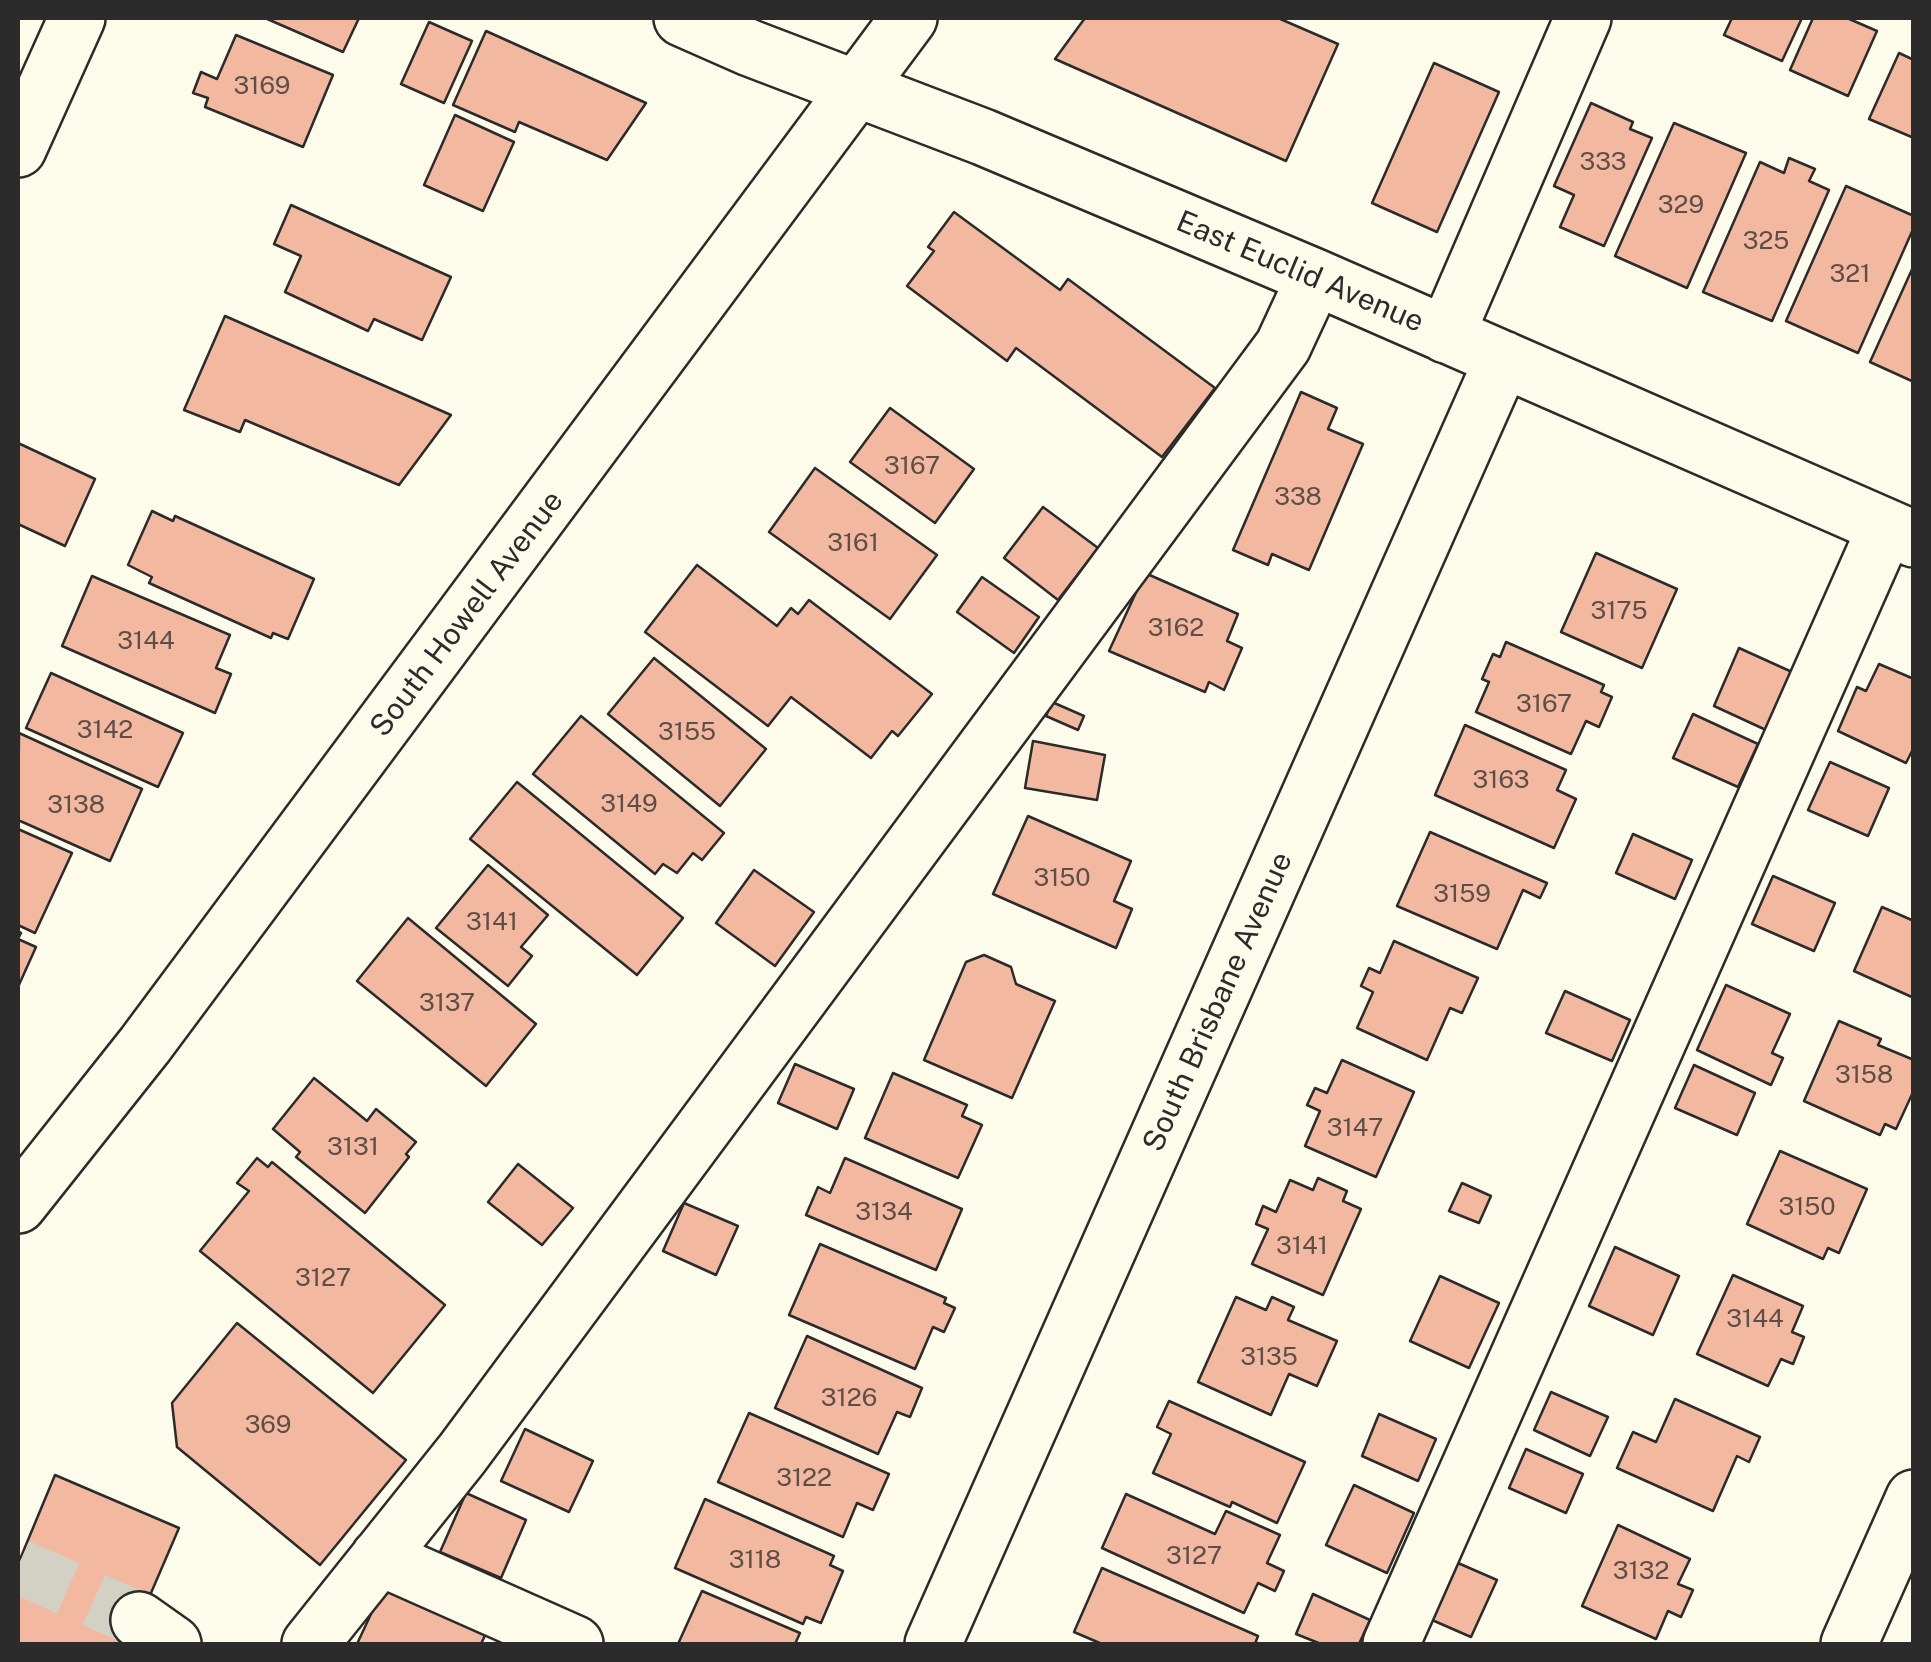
<!DOCTYPE html>
<style>
body{margin:0}
#map{position:relative;width:1931px;height:1662px;overflow:hidden;background:#fdfbea;font-family:"Public Sans",sans-serif}
canvas{display:block}
.frame{position:absolute;inset:0;border:20px solid #2b2b2b;pointer-events:none}
</style>
<div id="map">
<canvas width="1931" height="1662"></canvas>
<div class="frame"></div>
</div>
<script>
const context = document.querySelector('canvas').getContext('2d');
context.lineJoin = 'round';
function fill(path, color) {
  context.fillStyle = color;
  context.fill(path, 'evenodd');
}
function toPath(rows) {
  const path = new Path2D();
  for (const r of rows) {
    path.moveTo(r[0], r[1]);
    for (let i = 2; i < r.length; i += 2) path.lineTo(r[i], r[i + 1]);
  }
  return path;
}
function strokePath(path, color, width, dash) {
  context.strokeStyle = color;
  context.lineWidth = width;
  context.lineCap = dash ? 'butt' : 'round';
  context.setLineDash(dash || []);
  context.stroke(path);
}
function write(font, color, halo, rows, align = 'center') {
  context.font = font + ' "Public Sans",sans-serif';
  context.lineWidth = 8;
  context.setLineDash([]);
  context.textBaseline = 'middle';
  context.strokeStyle = halo;
  context.fillStyle = color;
  for (const [text, x, y, turn = 0] of rows) {
    context.save();
    context.translate(x, y);
    context.rotate((+turn || 0) * Math.PI / 180);
    context.textAlign = isNaN(turn) ? turn : align;
    if (halo) context.strokeText(text, 0, 0);
    context.fillText(text, 0, 0);
    context.restore();
  }
}
const building = toPath([
 [265,18,359,18,343,52,265,18],
 [1085,18,1278,18,1338,44,1286,161,1055,59,1085,18],
 [1732,18,1802,18,1782,61,1724,35,1732,18],
 [1813,18,1847,18,1877,31,1848,96,1790,70,1813,18],
 [429,22,472,41,444,103,401,84,429,22],
 [486,31,646,103,607,160,519,122,515,132,453,105,486,31],
 [236,35,333,75,303,147,205,107,208,98,193,93,201,72,217,79,236,35],
 [1899,53,1914,60,1914,138,1869,119,1899,53],
 [1434,63,1499,92,1437,232,1372,203,1434,63],
 [1591,103,1633,122,1630,129,1652,138,1604,246,1560,227,1574,195,1554,186,1591,103],
 [455,115,514,142,483,211,424,185,455,115],
 [1674,123,1746,153,1687,288,1615,256,1674,123],
 [1789,158,1815,169,1809,181,1829,190,1772,321,1703,292,1760,162,1784,173,1789,158],
 [1846,186,1914,216,1914,227,1858,353,1786,321,1846,186],
 [291,205,451,277,422,340,374,319,368,331,285,292,301,256,274,244,291,205],
 [954,212,1060,290,1068,279,1215,388,1162,457,1016,348,1007,361,907,286,934,251,928,247,954,212],
 [1914,265,1914,382,1870,362,1914,265],
 [225,316,451,415,399,485,245,420,240,432,184,410,225,316],
 [1301,392,1337,408,1328,429,1363,444,1309,570,1272,554,1268,565,1233,550,1301,392],
 [890,408,974,469,935,523,850,462,890,408],
 [18,443,95,479,65,546,18,524,18,443],
 [815,468,937,555,890,619,769,532,815,468],
 [1043,507,1098,548,1058,600,1004,558,1043,507],
 [152,511,173,521,175,516,314,579,288,639,273,633,271,638,149,583,152,577,128,565,152,511],
 [1596,553,1677,589,1642,668,1561,632,1596,553],
 [697,565,777,626,791,608,798,614,809,600,932,694,898,736,892,731,871,758,791,697,768,726,645,632,697,565],
 [1145,573,1238,614,1227,641,1242,648,1224,690,1209,682,1205,692,1109,651,1145,573],
 [92,576,230,635,216,668,231,674,215,713,62,646,92,576],
 [982,577,1039,617,1014,653,957,612,982,577],
 [1506,642,1604,685,1601,692,1612,697,1599,727,1586,721,1571,754,1476,712,1489,682,1482,679,1493,654,1500,657,1506,642],
 [1739,648,1792,672,1766,730,1714,706,1739,648],
 [654,658,766,749,720,806,608,714,654,658],
 [1879,664,1914,679,1914,747,1906,763,1838,731,1857,687,1866,691,1879,664],
 [51,673,183,733,158,787,26,728,51,673],
 [1052,702,1084,716,1078,730,1046,716,1052,702],
 [1693,714,1758,744,1738,787,1673,758,1693,714],
 [581,716,724,833,702,860,693,853,677,873,663,864,655,874,533,774,581,716],
 [1465,725,1566,770,1557,790,1576,799,1554,848,1435,795,1465,725],
 [19,733,142,789,110,861,18,820,19,733],
 [1033,741,1105,755,1097,800,1025,788,1033,741],
 [1830,762,1889,788,1868,836,1808,810,1830,762],
 [517,782,683,918,637,975,470,839,517,782],
 [1028,816,1131,861,1114,901,1132,909,1116,948,993,894,1028,816],
 [18,829,72,853,35,933,18,925,18,829],
 [1430,832,1547,883,1540,898,1523,890,1497,949,1397,906,1430,832],
 [1633,834,1692,860,1675,899,1616,873,1633,834],
 [488,865,548,915,521,947,532,956,508,986,436,928,488,865],
 [754,870,814,912,775,966,716,923,754,870],
 [1773,876,1835,903,1814,951,1752,924,1773,876],
 [1882,907,1914,921,1914,998,1854,971,1882,907],
 [408,918,536,1024,486,1086,357,981,408,918],
 [18,931,21,933,18,939,36,947,18,987,18,931],
 [1394,941,1478,978,1462,1013,1450,1008,1427,1060,1357,1028,1373,992,1361,986,1369,968,1380,973,1394,941],
 [984,955,1011,967,1016,984,1055,1001,1012,1098,924,1060,966,962,984,955],
 [1726,985,1790,1014,1772,1053,1783,1058,1771,1085,1697,1050,1726,985],
 [1565,991,1630,1020,1612,1061,1546,1033,1565,991],
 [1839,1021,1881,1039,1878,1045,1914,1060,1914,1090,1896,1129,1885,1124,1880,1135,1804,1101,1839,1021],
 [1342,1060,1414,1092,1376,1177,1305,1146,1320,1111,1307,1105,1315,1088,1327,1093,1342,1060],
 [795,1064,854,1089,837,1129,778,1103,795,1064],
 [1694,1065,1755,1093,1737,1135,1675,1108,1694,1065],
 [893,1073,967,1105,962,1116,982,1125,958,1178,865,1138,893,1073],
 [314,1078,367,1121,376,1109,416,1142,406,1154,409,1157,365,1213,296,1157,300,1152,273,1129,314,1078],
 [1780,1151,1867,1189,1839,1253,1828,1248,1823,1259,1747,1224,1780,1151],
 [257,1158,268,1167,272,1162,445,1305,373,1393,200,1251,249,1191,237,1183,257,1158],
 [845,1158,962,1209,936,1270,806,1215,818,1187,830,1193,845,1158],
 [518,1164,573,1208,542,1245,488,1202,518,1164],
 [1318,1178,1347,1191,1343,1201,1361,1209,1323,1295,1252,1264,1268,1229,1256,1224,1263,1206,1276,1212,1290,1180,1313,1190,1318,1178],
 [1462,1183,1491,1196,1479,1223,1449,1211,1462,1183],
 [684,1203,738,1226,716,1275,663,1251,684,1203],
 [820,1244,946,1298,944,1303,955,1308,944,1332,933,1327,915,1369,789,1315,820,1244],
 [1615,1247,1679,1276,1653,1335,1589,1306,1615,1247],
 [1733,1275,1803,1306,1792,1332,1804,1337,1793,1364,1781,1359,1768,1386,1697,1354,1733,1275],
 [1440,1276,1499,1303,1469,1368,1410,1341,1440,1276],
 [1236,1297,1266,1310,1272,1297,1294,1307,1288,1320,1337,1341,1317,1386,1289,1374,1271,1415,1198,1382,1236,1297],
 [237,1323,406,1460,320,1565,177,1447,172,1403,237,1323],
 [807,1336,922,1388,910,1417,897,1412,878,1454,775,1408,807,1336],
 [1551,1392,1608,1417,1590,1456,1534,1430,1551,1392],
 [1675,1399,1760,1437,1749,1462,1737,1456,1713,1511,1617,1468,1633,1432,1656,1442,1675,1399],
 [1169,1401,1305,1462,1277,1523,1232,1502,1230,1507,1153,1473,1171,1434,1157,1427,1169,1401],
 [749,1413,889,1474,873,1510,857,1503,843,1537,718,1482,749,1413],
 [1379,1414,1436,1439,1418,1481,1362,1456,1379,1414],
 [525,1429,593,1461,569,1512,501,1481,525,1429],
 [1526,1449,1583,1474,1566,1513,1509,1488,1526,1449],
 [55,1475,179,1528,129,1644,18,1644,18,1564,55,1475],
 [1354,1485,1414,1513,1387,1573,1326,1545,1354,1485],
 [466,1493,526,1520,501,1578,440,1552,466,1493],
 [1126,1494,1215,1534,1226,1511,1280,1535,1267,1563,1284,1571,1275,1591,1258,1583,1244,1613,1102,1548,1126,1494],
 [705,1499,834,1556,830,1565,843,1571,821,1623,806,1617,803,1624,675,1568,705,1499],
 [1618,1525,1690,1559,1678,1584,1693,1590,1681,1617,1668,1611,1656,1639,1582,1606,1618,1525],
 [1458,1563,1497,1580,1471,1637,1432,1620,1458,1563],
 [1102,1568,1258,1636,1255,1644,1102,1644,1074,1632,1102,1568],
 [385,1584,487,1631,481,1644,357,1644,385,1584],
 [702,1591,800,1633,795,1644,678,1644,702,1591],
 [1313,1594,1370,1620,1359,1644,1321,1644,1296,1634,1313,1594]
]);
fill(building, '#f2b8a0');
strokePath(building, '#2b2b2b', 2.5);
strokePath(toPath([
 [18,1566,139,1620]
]), '#d3d1c4', 55, [55, 28]);
const minor = toPath([
 [682,18,750,48,983,137,1315,277,1914,539],
 [18,149,77,18],
 [1446,335,1583,18],
 [18,1205,145,1045,909,18],
 [379,1557,575,1644],
 [139,1620,173,1644],
 [310,1644,462,1454,1283,346,1315,277],
 [933,1644,1503,359],
 [1391,1644,1886,527],
 [1849,1644,1914,1498]
]);
strokePath(minor, '#2b2b2b', 60);
strokePath(minor, '#fdfbea', 55);
write('25px', '#5d4e48', null, [
 ["3169",262,86],
 ["333",1603,162],
 ["329",1681,205],
 ["325",1766,241],
 ["321",1850,274],
 ["3167",912,466],
 ["338",1298,497],
 ["3161",853,543],
 ["3175",1619,611],
 ["3162",1176,628],
 ["3144",146,641],
 ["3167",1544,704],
 ["3142",105,730],
 ["3155",687,732],
 ["3163",1501,780],
 ["3149",629,804],
 ["3138",76,805],
 ["3150",1062,878],
 ["3159",1462,894],
 ["3141",492,922],
 ["3137",447,1003],
 ["3158",1864,1075],
 ["3147",1355,1128],
 ["3131",353,1147],
 ["3150",1807,1207],
 ["3134",884,1212],
 ["3141",1302,1246],
 ["3127",323,1278],
 ["3144",1755,1319],
 ["3135",1269,1357],
 ["3126",849,1398],
 ["369",268,1425],
 ["3122",804,1478],
 ["3127",1194,1556],
 ["3118",755,1560],
 ["3132",1641,1571]
]);
write('30px', '#2b2b2b', '#fdfbea', [
 ["East Euclid Avenue",1300,272,23],
 ["South Howell Avenue",467,614,-53],
 ["South Brisbane Avenue",1218,1002,-66]
]);
</script>
